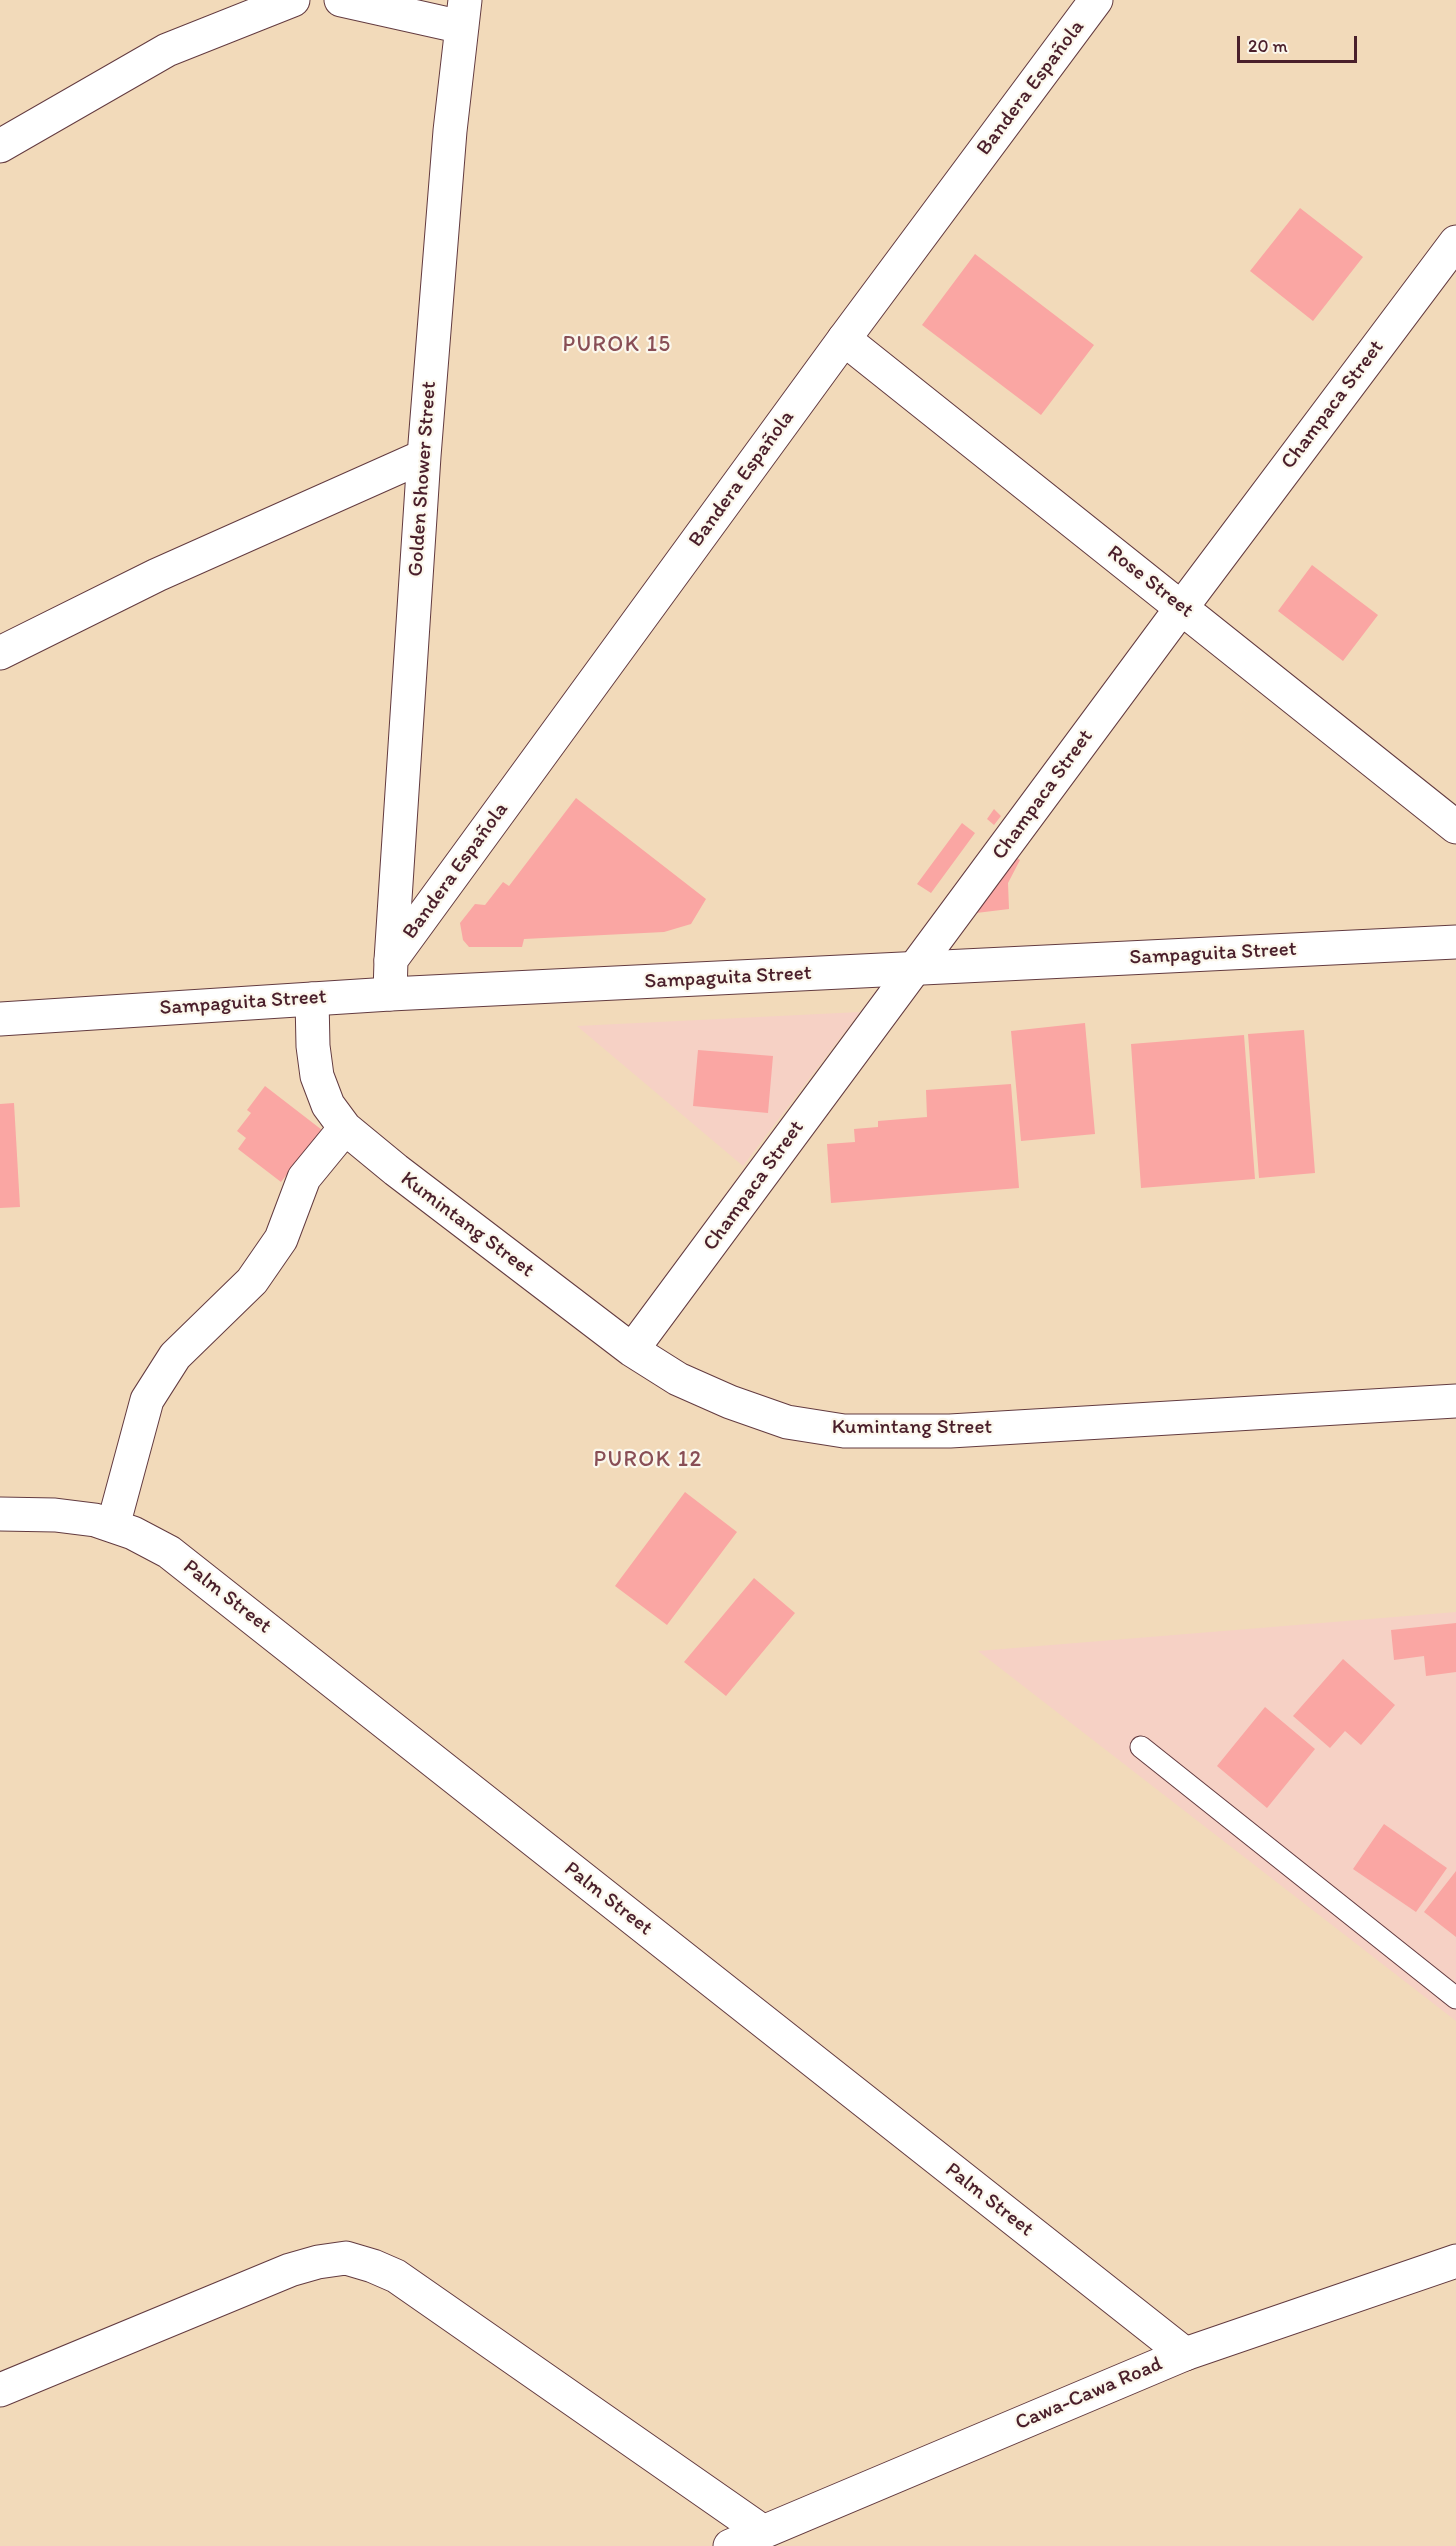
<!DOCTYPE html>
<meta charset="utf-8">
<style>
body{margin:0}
#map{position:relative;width:1456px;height:2546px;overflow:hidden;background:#f2daba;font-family:Itim,sans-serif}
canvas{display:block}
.scale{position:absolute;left:1237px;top:36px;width:120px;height:27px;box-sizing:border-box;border:3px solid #4a1f2b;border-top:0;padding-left:8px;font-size:18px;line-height:21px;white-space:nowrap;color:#4a1f2b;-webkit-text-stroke:4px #fbf7ec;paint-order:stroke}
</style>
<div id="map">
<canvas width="1456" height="2546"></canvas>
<div class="scale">20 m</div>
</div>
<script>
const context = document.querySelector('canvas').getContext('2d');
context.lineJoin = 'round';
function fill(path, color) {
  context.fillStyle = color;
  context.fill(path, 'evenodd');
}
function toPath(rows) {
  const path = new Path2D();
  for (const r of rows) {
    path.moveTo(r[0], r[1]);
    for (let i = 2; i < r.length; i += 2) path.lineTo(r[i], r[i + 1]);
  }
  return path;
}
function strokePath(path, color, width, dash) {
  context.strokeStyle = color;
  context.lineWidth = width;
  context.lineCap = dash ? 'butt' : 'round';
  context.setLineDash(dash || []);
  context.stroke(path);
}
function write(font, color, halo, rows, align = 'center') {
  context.font = font + ' Itim,sans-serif';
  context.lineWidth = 4.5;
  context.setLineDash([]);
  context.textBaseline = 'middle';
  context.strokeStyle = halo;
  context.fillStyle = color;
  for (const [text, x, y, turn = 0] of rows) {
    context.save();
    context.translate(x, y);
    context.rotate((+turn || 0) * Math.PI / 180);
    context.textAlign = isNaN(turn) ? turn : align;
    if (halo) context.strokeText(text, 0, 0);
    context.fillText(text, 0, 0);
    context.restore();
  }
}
fill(toPath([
 [860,1012,743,1166,577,1026],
 [1456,1612,1456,2021,978,1651]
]), '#f6d1c5');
fill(toPath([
 [1300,208,1363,257,1313,321,1250,271],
 [975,254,1094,345,1041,415,922,325],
 [1312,565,1378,615,1343,661,1278,611],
 [576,798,706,899,691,924,664,932,524,939,522,947,469,947,463,940,460,923,475,904,485,905,503,882,509,886],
 [994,809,1001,816,994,825,987,819],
 [962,823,975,833,931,893,917,884],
 [1011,854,1020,860,1008,883,1009,909,968,914],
 [1085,1023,1095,1134,1021,1141,1011,1031],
 [1304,1030,1315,1173,1259,1178,1248,1034],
 [1244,1035,1255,1179,1141,1188,1131,1044],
 [698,1050,773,1056,768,1113,693,1106],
 [1011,1084,1019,1188,831,1203,827,1144,855,1142,854,1129,878,1127,878,1121,927,1117,926,1090],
 [265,1086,322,1130,281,1182,238,1149,246,1138,237,1131,251,1113,247,1110],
 [14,1103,20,1207,0,1208,0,1104],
 [685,1492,737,1532,667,1625,615,1586],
 [754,1578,795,1613,726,1696,684,1662],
 [1456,1623,1456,1672,1426,1676,1424,1656,1394,1660,1391,1630],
 [1343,1659,1395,1705,1361,1745,1345,1731,1330,1748,1293,1716],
 [1265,1707,1315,1749,1267,1808,1217,1766],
 [1384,1824,1447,1868,1416,1912,1353,1869],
 [1456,1871,1456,1937,1424,1912]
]), '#faa6a3');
const lane = toPath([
 [1141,1747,1456,1998]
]);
const street = toPath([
 [341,0,462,27],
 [0,146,167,50,293,0],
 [844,339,1456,827],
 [0,653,157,575,424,456],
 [391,960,424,456,450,131,465,0],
 [312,999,313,1046,317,1076,328,1105,345,1128,396,1170,632,1350,678,1379,730,1402,787,1422,844,1431,950,1431,1456,1401],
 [632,1350,1182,607,1456,242],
 [0,1514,55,1515,95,1520,133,1533,169,1552,1185,2354],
 [113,1526,147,1400,175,1356,252,1281,281,1239,304,1178,345,1128],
 [0,2390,290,2270,318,2262,346,2258,373,2266,396,2276,762,2531]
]);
const secondary = toPath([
 [390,994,391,960,844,339,1096,0],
 [730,2546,1185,2354,1456,2261]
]);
const highway = toPath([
 [0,1019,390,994,1456,942]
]);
strokePath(lane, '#633b40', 23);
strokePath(street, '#633b40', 35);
strokePath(secondary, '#633b40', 35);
strokePath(highway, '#633b40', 35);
strokePath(lane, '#fff', 21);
strokePath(street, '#fff', 33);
strokePath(secondary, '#fff', 33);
strokePath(highway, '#fff', 33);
write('21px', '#4a1f2b', '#fbf7ec', [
 ["Bandera Española",1031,88,-53],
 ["Champaca Street",1333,405,-53],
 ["Golden Shower Street",423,479,-86],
 ["Bandera Española",742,479,-54],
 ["Rose Street",1150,582,38],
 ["Champaca Street",1043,795,-54],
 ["Bandera Española",456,871,-54],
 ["Sampaguita Street",1213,954,-3],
 ["Sampaguita Street",728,978,-3],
 ["Sampaguita Street",243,1003,-4],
 ["Champaca Street",754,1186,-54],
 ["Kumintang Street",467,1225,37],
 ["Kumintang Street",912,1428],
 ["Palm Street",227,1597,38],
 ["Palm Street",608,1899,38],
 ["Palm Street",989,2200,38],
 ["Cawa-Cawa Road",1089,2394,-23]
]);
context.letterSpacing = '1.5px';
write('22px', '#884e55', '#fbf7ec', [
 ["PUROK 15",617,345],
 ["PUROK 12",648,1460]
]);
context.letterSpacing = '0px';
</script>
